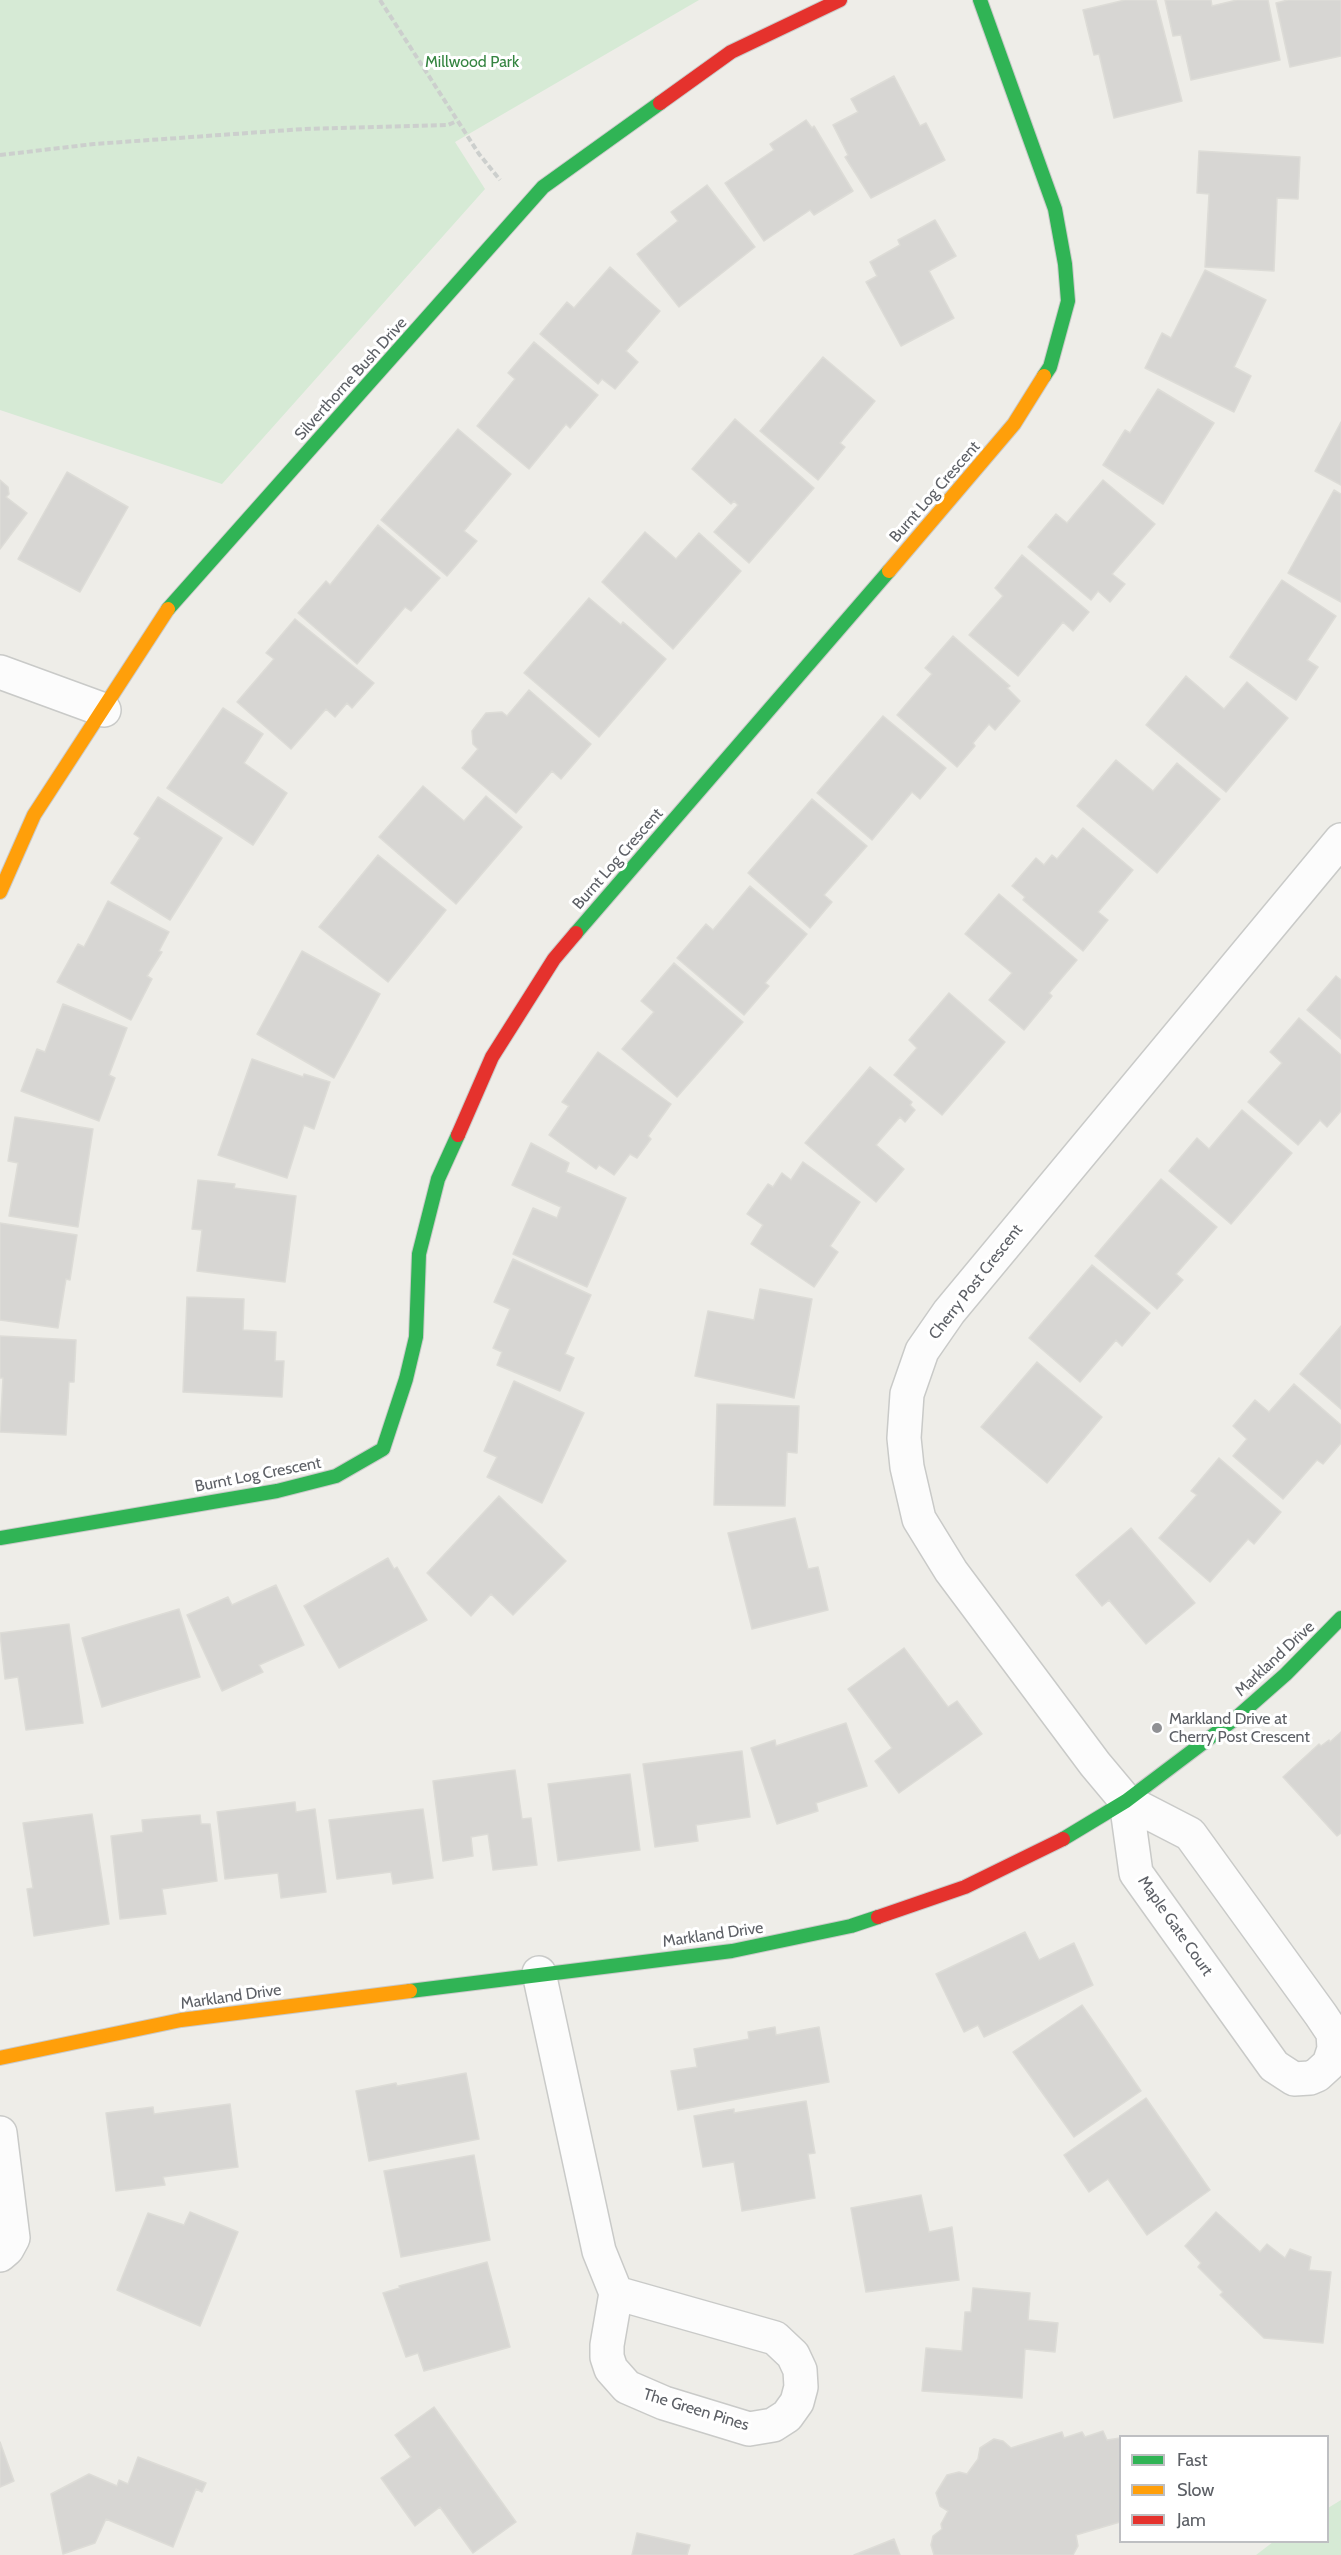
<!DOCTYPE html>
<style>
body{margin:0}
#map{position:relative;width:1341px;height:2555px;overflow:hidden;background:#eeede8;font-family:Cabin,sans-serif}
canvas{display:block}
.legend{position:absolute;left:1119px;top:2435px;width:210px;height:108px;box-sizing:border-box;background:#fff;border:2px solid #bebfc2;margin:0;padding:8px 10px;list-style:none;font-size:18px;color:#5d6066}
.legend li{display:flex;align-items:center;gap:12px;height:30px}
.legend b{width:30px;border:2px solid #bebfc2}
</style>
<div id="map">
<canvas width="1341" height="2555"></canvas>
<ul class="legend">
<li><b style="height:8px;background:#30b455"></b>Fast</li>
<li><b style="height:8px;background:#ff9f0a"></b>Slow</li>
<li><b style="height:8px;background:#e5322d"></b>Jam</li>
</ul>
</div>
<script>
const context = document.querySelector('canvas').getContext('2d');
context.lineJoin = 'round';
function fill(path, color) {
  context.fillStyle = color;
  context.fill(path, 'evenodd');
}
function toPath(rows) {
  const path = new Path2D();
  for (const r of rows) {
    path.moveTo(r[0], r[1]);
    for (let i = 2; i < r.length; i += 2) path.lineTo(r[i], r[i + 1]);
  }
  return path;
}
function strokePath(path, color, width, dash) {
  context.strokeStyle = color;
  context.lineWidth = width;
  context.lineCap = dash ? 'butt' : 'round';
  context.setLineDash(dash || []);
  context.stroke(path);
}
function write(font, color, halo, rows, align = 'center') {
  context.font = font + ' Cabin,sans-serif';
  context.lineWidth = 6;
  context.setLineDash([]);
  context.textBaseline = 'middle';
  context.strokeStyle = halo;
  context.fillStyle = color;
  for (const [text, x, y, turn = 0] of rows) {
    context.save();
    context.translate(x, y);
    context.rotate((+turn || 0) * Math.PI / 180);
    context.textAlign = isNaN(turn) ? turn : align;
    if (halo) context.strokeText(text, 0, 0);
    context.fillText(text, 0, 0);
    context.restore();
  }
}
fill(toPath([
 [0,0,699,0,455,142,485,189,222,484,0,410],
 [1341,2500,1341,2555,1256,2555,1273,2542,1328,2542,1328,2508]
]), '#d6ead5');
const building = toPath([
 [1125,0,1156,0,1182,101,1114,118,1099,54,1094,55,1083,10,1125,0],
 [1165,0,1211,0,1212,6,1237,0,1268,0,1280,60,1191,80,1181,35,1173,36,1165,0],
 [1288,0,1341,0,1341,56,1290,67,1276,3,1288,0],
 [894,76,920,126,926,123,945,160,871,198,845,157,848,155,833,125,858,112,851,99,894,76],
 [806,120,812,128,814,126,853,191,814,215,810,210,764,241,725,183,774,150,770,144,806,120],
 [1199,151,1300,157,1298,199,1277,198,1274,271,1205,267,1209,194,1197,193,1199,151],
 [707,185,755,247,679,307,637,254,678,221,671,212,707,185],
 [935,220,956,256,929,271,954,318,901,346,866,282,877,276,870,262,900,245,898,240,935,220],
 [610,267,660,311,626,351,638,362,615,389,602,379,598,384,540,334,567,302,574,308,610,267],
 [1205,270,1266,300,1234,367,1251,376,1234,412,1145,368,1162,333,1171,338,1205,270],
 [534,342,598,395,570,428,566,424,529,469,477,426,515,379,508,373,534,342],
 [823,357,875,401,840,443,845,447,818,480,760,431,823,357],
 [1158,389,1214,423,1163,504,1103,465,1125,430,1130,433,1158,389],
 [735,419,814,488,749,563,714,532,738,505,734,501,731,504,692,469,735,419],
 [1341,422,1341,485,1315,471,1341,422],
 [458,429,511,474,464,531,477,541,447,576,381,520,458,429],
 [67,472,128,507,80,592,18,559,67,472],
 [0,480,8,487,9,494,6,497,27,513,0,549,0,480],
 [1103,480,1155,524,1112,574,1125,584,1110,602,1098,591,1091,600,1028,547,1056,514,1067,523,1103,480],
 [1334,490,1341,494,1341,602,1288,573,1334,490],
 [378,525,440,578,411,611,405,607,357,664,298,613,326,581,330,585,378,525],
 [645,532,676,559,699,533,741,571,673,649,602,582,645,532],
 [1022,555,1089,612,1073,631,1063,622,1018,676,969,635,1003,596,995,588,1022,555],
 [1282,580,1336,616,1307,660,1318,667,1296,700,1230,657,1282,580],
 [589,598,621,625,623,622,666,659,599,737,524,673,589,598],
 [295,619,374,683,352,708,347,703,335,717,326,709,291,749,237,702,274,659,266,653,295,619],
 [953,636,1010,686,1007,688,1020,701,995,730,989,724,973,743,975,746,957,767,897,715,932,674,925,668,953,636],
 [1186,676,1224,709,1247,682,1288,718,1226,792,1146,725,1186,676],
 [529,690,591,744,561,779,552,771,516,813,462,768,478,749,473,744,472,731,486,713,502,712,507,716,529,690],
 [223,708,263,734,244,763,287,793,253,845,167,788,223,708],
 [883,716,946,768,920,799,912,792,872,840,817,793,883,716],
 [1116,760,1153,791,1177,763,1220,799,1157,873,1077,806,1116,760],
 [423,786,464,821,486,796,522,827,456,904,379,837,423,786],
 [158,797,222,838,170,920,111,883,140,838,134,834,158,797],
 [812,799,867,846,824,895,832,902,810,928,748,873,812,799],
 [1083,828,1133,870,1098,912,1108,920,1083,951,1023,900,1025,897,1012,886,1036,858,1044,865,1052,855,1057,859,1083,828],
 [378,855,446,910,388,982,319,927,378,855],
 [750,886,807,934,765,983,769,986,744,1015,677,958,706,924,713,930,750,886],
 [999,894,1077,960,1049,993,1052,996,1024,1030,989,1000,1012,973,965,934,999,894],
 [108,901,169,932,159,951,162,952,147,976,152,979,131,1020,57,982,78,944,84,947,108,901],
 [302,951,380,994,334,1078,257,1034,302,951],
 [674,963,743,1022,677,1097,622,1049,654,1012,641,1001,674,963],
 [1336,976,1341,980,1341,1039,1307,1010,1336,976],
 [949,993,1005,1042,942,1115,894,1075,917,1048,909,1040,949,993],
 [63,1004,127,1028,109,1075,115,1078,99,1121,21,1091,37,1049,45,1052,63,1004],
 [1299,1018,1341,1055,1341,1111,1327,1127,1320,1120,1298,1145,1248,1102,1282,1063,1270,1052,1299,1018],
 [598,1052,671,1104,648,1136,651,1139,637,1158,630,1154,614,1175,599,1165,596,1169,549,1135,569,1106,562,1102,598,1052],
 [252,1059,303,1077,304,1074,330,1082,314,1129,304,1125,287,1178,218,1155,252,1059],
 [870,1067,912,1102,910,1105,915,1110,905,1122,900,1117,876,1145,904,1169,876,1202,805,1143,870,1067],
 [1242,1110,1292,1153,1231,1224,1169,1171,1197,1138,1209,1149,1242,1110],
 [15,1117,93,1129,78,1227,9,1216,18,1163,8,1161,15,1117],
 [531,1143,569,1163,566,1172,626,1198,587,1287,513,1254,533,1208,557,1218,561,1207,512,1185,531,1143],
 [803,1162,860,1202,830,1246,838,1252,814,1287,751,1244,763,1225,747,1214,768,1184,773,1187,782,1173,791,1180,803,1162],
 [1161,1179,1217,1227,1176,1274,1183,1280,1157,1309,1095,1256,1161,1179],
 [198,1180,235,1184,234,1188,296,1196,285,1282,197,1271,202,1230,192,1229,198,1180],
 [0,1223,77,1235,70,1280,66,1279,58,1328,0,1320,0,1223],
 [513,1259,591,1295,565,1354,574,1358,560,1391,497,1365,502,1352,493,1348,510,1309,494,1302,513,1259],
 [1092,1265,1150,1313,1122,1346,1116,1340,1080,1382,1029,1338,1092,1265],
 [760,1289,812,1299,794,1398,695,1376,708,1311,754,1320,760,1289],
 [187,1297,244,1299,243,1330,276,1332,275,1361,284,1361,282,1397,183,1392,187,1297],
 [1341,1326,1341,1409,1300,1374,1341,1326],
 [0,1336,76,1340,74,1382,69,1382,66,1435,0,1432,3,1378,0,1378,0,1336],
 [1037,1362,1102,1417,1047,1483,981,1427,1037,1362],
 [514,1381,584,1413,542,1503,487,1477,497,1457,484,1451,514,1381],
 [1294,1384,1341,1425,1341,1443,1323,1464,1317,1460,1283,1499,1233,1456,1247,1439,1233,1426,1255,1400,1269,1412,1294,1384],
 [717,1404,799,1406,797,1453,787,1452,785,1506,714,1505,717,1404],
 [1219,1458,1281,1512,1254,1544,1248,1539,1210,1582,1159,1538,1197,1495,1191,1491,1219,1458],
 [499,1496,566,1561,513,1615,491,1594,471,1616,427,1573,499,1496],
 [795,1518,808,1569,818,1567,828,1610,752,1629,728,1533,795,1518],
 [1131,1528,1195,1603,1146,1644,1109,1600,1102,1606,1076,1575,1131,1528],
 [388,1558,394,1569,397,1567,427,1620,339,1668,304,1606,388,1558],
 [276,1585,304,1645,259,1665,263,1672,222,1691,187,1615,228,1597,232,1605,276,1585],
 [179,1609,200,1677,102,1707,82,1638,179,1609],
 [69,1624,83,1723,26,1730,18,1677,5,1679,0,1633,69,1624],
 [904,1648,948,1707,957,1701,982,1734,899,1793,875,1761,892,1748,848,1689,904,1648],
 [846,1723,867,1786,816,1803,818,1811,777,1824,751,1748,775,1740,776,1746,846,1723],
 [1341,1732,1341,1833,1337,1836,1283,1777,1319,1744,1321,1746,1329,1740,1330,1742,1341,1732],
 [742,1751,750,1817,696,1825,698,1841,655,1847,643,1764,742,1751],
 [515,1770,522,1819,531,1818,537,1865,493,1870,488,1834,471,1837,473,1856,443,1861,433,1781,515,1770],
 [630,1774,640,1850,558,1861,548,1784,630,1774],
 [295,1802,296,1812,315,1809,326,1892,281,1898,278,1873,225,1879,217,1812,295,1802],
 [423,1809,433,1878,393,1884,391,1872,337,1879,329,1820,423,1809],
 [92,1814,109,1924,34,1936,27,1889,33,1888,23,1823,92,1814],
 [200,1815,201,1824,210,1824,217,1881,162,1889,166,1914,120,1919,111,1836,143,1832,142,1820,200,1815],
 [1025,1932,1039,1960,1074,1943,1093,1985,984,2037,978,2025,964,2032,936,1974,1025,1932],
 [1082,2005,1141,2091,1074,2137,1013,2052,1082,2005],
 [775,2027,776,2035,819,2027,829,2082,678,2110,671,2071,697,2067,694,2049,749,2039,748,2032,775,2027],
 [466,2073,479,2139,369,2161,356,2091,396,2083,397,2086,466,2073],
 [1146,2098,1210,2190,1147,2235,1108,2179,1089,2192,1064,2155,1146,2098],
 [806,2101,815,2153,808,2154,815,2198,742,2211,734,2162,703,2167,694,2116,734,2109,734,2113,806,2101],
 [230,2104,238,2167,163,2177,165,2185,116,2191,106,2113,153,2107,154,2114,230,2104],
 [474,2155,490,2240,401,2257,384,2171,474,2155],
 [921,2195,929,2232,952,2227,959,2280,866,2292,851,2208,921,2195],
 [190,2212,238,2232,200,2326,117,2290,148,2213,184,2225,190,2212],
 [1216,2212,1260,2252,1267,2244,1285,2258,1290,2249,1311,2257,1309,2270,1331,2272,1323,2343,1264,2338,1220,2295,1223,2292,1198,2267,1201,2263,1185,2246,1216,2212],
 [487,2262,510,2347,424,2371,418,2353,406,2357,383,2293,400,2288,399,2286,487,2262],
 [973,2288,1030,2293,1028,2320,1058,2323,1055,2352,1025,2349,1022,2398,922,2391,926,2348,962,2351,965,2312,971,2312,973,2288],
 [434,2407,516,2522,473,2553,440,2507,415,2526,381,2478,411,2457,395,2435,434,2407],
 [1103,2431,1107,2440,1120,2438,1120,2522,1076,2535,1078,2546,1073,2555,934,2555,931,2545,933,2536,942,2529,941,2524,948,2511,940,2506,936,2493,947,2475,959,2472,967,2474,978,2459,980,2448,994,2439,1003,2441,1011,2448,1062,2432,1064,2438,1082,2432,1085,2437,1103,2431],
 [0,2442,14,2481,0,2487,0,2442],
 [138,2457,206,2483,202,2492,196,2489,173,2547,106,2519,95,2543,63,2554,51,2494,89,2474,117,2486,119,2480,128,2484,138,2457],
 [637,2533,690,2545,687,2555,632,2555,637,2533],
 [894,2539,900,2555,854,2555,894,2539]
]);
fill(building, '#d7d6d3');
strokePath(building, '#dddcd7', 1.5);
const street = toPath([
 [0,672,104,710],
 [1126,1801,1095,1764,951,1571,919,1519,907,1467,904,1438,907,1394,922,1351,949,1312,1341,840],
 [1126,1801,1190,1834,1321,2015,1333,2033,1334,2049,1329,2064,1317,2075,1310,2078,1294,2079,1274,2066,1136,1873,1126,1801],
 [539,1973,599,2251,616,2293,775,2338,793,2355,800,2370,801,2387,797,2402,787,2416,773,2425,749,2429,664,2403,627,2387,611,2369,607,2357,607,2345,616,2293],
 [0,2133,13,2238,7,2249,0,2255]
]);
const fast = toPath([
 [980,0,1055,209,1065,264,1068,301,1050,367,1044,376],
 [168,609,543,187,660,103],
 [576,933,889,571],
 [0,1538,277,1491,336,1476,383,1449,406,1379,416,1337,419,1254,438,1179,458,1135],
 [1063,1839,1126,1801,1236,1718,1286,1674,1341,1618],
 [410,1991,732,1951,851,1926,878,1917]
]);
const slow = toPath([
 [889,571,1014,424,1044,376],
 [0,892,34,815,168,609],
 [0,2058,181,2020,410,1991]
]);
const jam = toPath([
 [660,103,731,52,840,0],
 [458,1135,492,1057,554,959,576,933],
 [878,1917,965,1887,1063,1839]
]);
strokePath(street, '#c9cac8', 36);
strokePath(fast, '#cacac9', 16);
strokePath(slow, '#cacac9', 16);
strokePath(jam, '#cacac9', 16);
strokePath(toPath([
 [380,0,479,154,500,180],
 [0,155,94,144,304,129,448,125,457,121]
]), '#cccfcd', 4, [6, 3]);
strokePath(street, '#fcfcfc', 33);
strokePath(fast, '#30b455', 14);
strokePath(slow, '#ff9f0a', 14);
strokePath(jam, '#e5322d', 14);
for (const [x, y, r, color] of [
 [1157,1728,6,"#909194"]
]) {
  const dot = new Path2D();
  dot.arc(x, y, r, 0, 2 * Math.PI);
  context.fillStyle = color;
  context.fill(dot);
  strokePath(dot, '#fff', 2);
}
write('16px', '#358541', '#fff', [
 ["Millwood Park",472,62]
]);
write('16px', '#5d6066', '#fff', [
 ["Silverthorne Bush Drive",351,379,-48],
 ["Burnt Log Crescent",935,492,-49],
 ["Burnt Log Crescent",618,859,-49],
 ["Cherry Post Crescent",976,1282,-52],
 ["Burnt Log Crescent",258,1475,-11],
 ["Markland Drive",1275,1659,-43],
 ["Maple Gate Court",1175,1926,55],
 ["Markland Drive",713,1935,-8],
 ["Markland Drive",231,1997,-8],
 ["The Green Pines",696,2410,17]
]);
write('16px', '#5d6066', '#fff', [
 ["Markland Drive at",1169,1719],
 ["Cherry Post Crescent",1169,1737]
], 'left');
</script>
